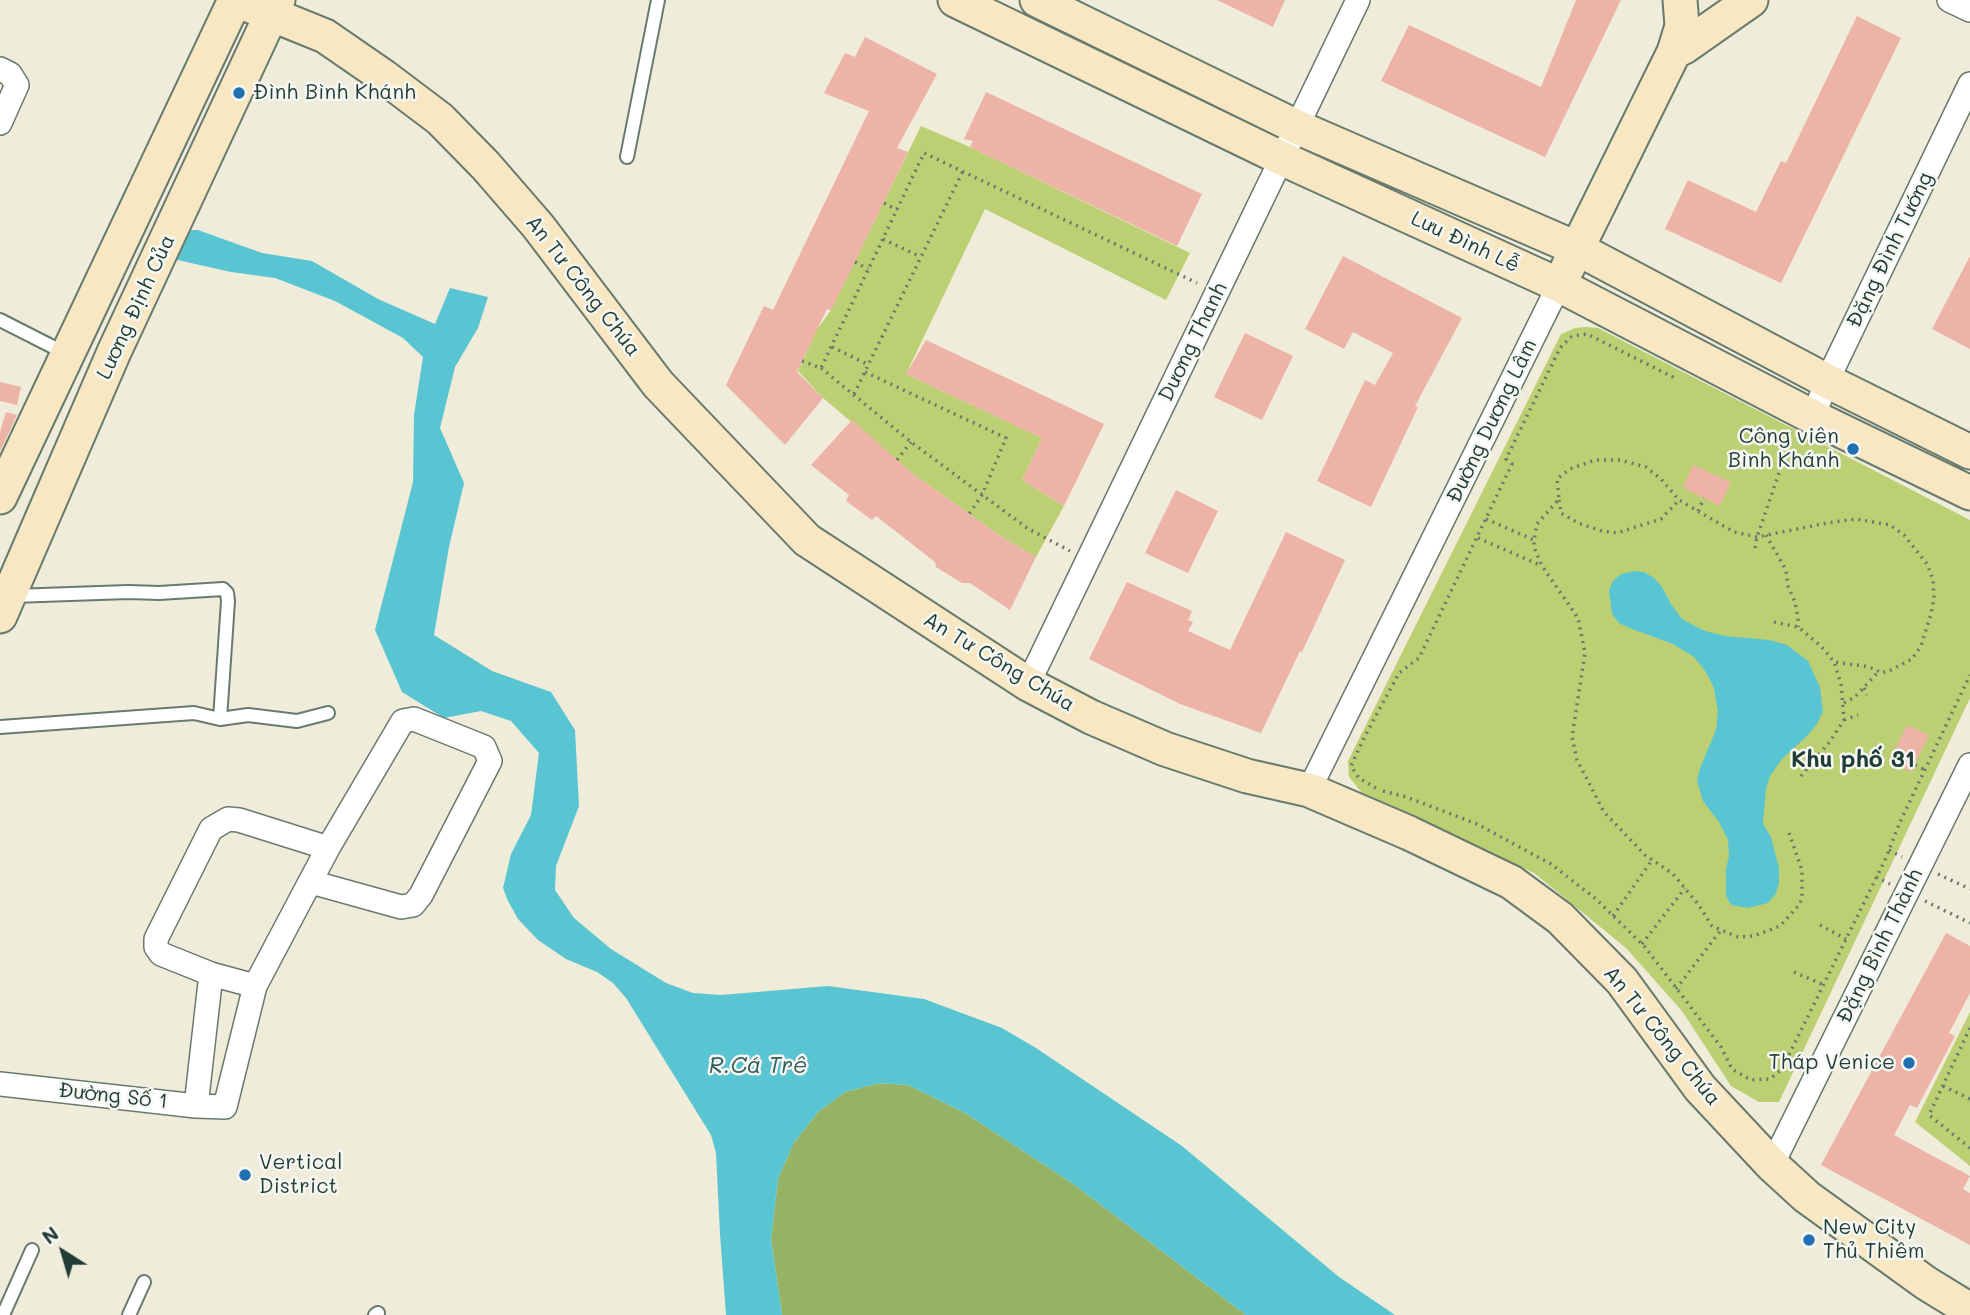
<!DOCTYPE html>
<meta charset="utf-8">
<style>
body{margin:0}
#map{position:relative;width:1970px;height:1315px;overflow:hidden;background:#efecda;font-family:Mali,sans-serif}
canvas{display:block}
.north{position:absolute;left:28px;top:1217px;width:70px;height:70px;-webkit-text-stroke:5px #f6f6f2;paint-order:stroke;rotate:323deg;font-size:19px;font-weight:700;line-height:28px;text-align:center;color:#1f3d34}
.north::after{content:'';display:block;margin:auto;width:24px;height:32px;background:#1f3d34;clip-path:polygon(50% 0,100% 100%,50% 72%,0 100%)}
</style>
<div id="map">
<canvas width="1970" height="1315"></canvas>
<div class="north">N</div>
</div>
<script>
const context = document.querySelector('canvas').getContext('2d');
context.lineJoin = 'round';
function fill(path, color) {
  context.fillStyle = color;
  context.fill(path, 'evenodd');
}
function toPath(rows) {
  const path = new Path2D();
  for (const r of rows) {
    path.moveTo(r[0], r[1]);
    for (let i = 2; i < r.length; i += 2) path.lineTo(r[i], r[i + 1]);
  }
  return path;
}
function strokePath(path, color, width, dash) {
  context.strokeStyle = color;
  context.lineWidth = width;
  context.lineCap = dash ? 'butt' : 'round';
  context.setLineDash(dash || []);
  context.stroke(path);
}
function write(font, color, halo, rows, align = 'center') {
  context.font = font + ' Mali,sans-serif';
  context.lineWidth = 5;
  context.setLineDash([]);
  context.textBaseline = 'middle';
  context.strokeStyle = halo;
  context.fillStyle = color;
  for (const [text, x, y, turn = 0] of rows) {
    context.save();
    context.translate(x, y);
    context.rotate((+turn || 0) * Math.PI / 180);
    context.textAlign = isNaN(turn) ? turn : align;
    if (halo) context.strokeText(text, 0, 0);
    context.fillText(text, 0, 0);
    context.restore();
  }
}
fill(toPath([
 [921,126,970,147,1190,253,1166,300,985,209,906,374,1042,438,1022,480,1064,506,1036,557,999,535,913,474,823,398,798,371,816,331,831,310],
 [1586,327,1598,328,1970,520,1970,698,1779,1102,1759,1102,1731,1086,1682,1011,1626,948,1534,873,1416,819,1367,799,1349,777,1348,761,1561,334,1575,328],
 [1970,1012,1970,1166,1915,1122]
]), '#bcd073');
fill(toPath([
 [879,1083,908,1085,965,1113,1072,1183,1246,1315,782,1315,771,1239,778,1179,793,1144,818,1112,845,1092]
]), '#95b265');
fill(toPath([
 [186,230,198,230,262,253,312,261,378,299,435,324,450,288,488,297,478,328,455,367,440,428,464,483,449,547,434,635,492,671,551,692,575,730,579,806,556,866,555,890,574,918,611,949,666,983,693,993,721,995,828,986,924,999,1002,1028,1036,1048,1182,1146,1339,1277,1395,1315,1246,1315,1072,1183,965,1113,908,1085,879,1083,845,1092,818,1112,793,1144,778,1179,771,1239,782,1315,726,1315,720,1234,716,1153,711,1135,626,998,613,983,597,972,566,959,538,940,518,919,508,901,503,888,511,854,531,815,539,753,511,721,481,711,444,718,402,692,375,630,413,482,414,415,423,357,403,338,335,301,275,278,231,272,173,259],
 [1634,571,1644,572,1654,578,1662,587,1671,604,1682,619,1693,625,1705,631,1725,636,1769,640,1787,645,1808,661,1820,687,1823,711,1817,724,1807,736,1782,759,1770,776,1766,789,1763,824,1771,837,1779,868,1779,884,1775,895,1768,903,1748,908,1731,905,1726,896,1726,869,1729,856,1728,840,1719,822,1703,801,1697,781,1700,768,1716,730,1718,712,1714,688,1706,672,1694,657,1673,644,1632,629,1619,623,1612,614,1609,590,1613,581,1621,574]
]), '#59c5d2');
fill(toPath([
 [1217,0,1285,0,1273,27],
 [1576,0,1621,0,1545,157,1381,81,1409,25,1541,87],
 [1857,16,1901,38,1781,283,1665,229,1688,180,1756,212,1781,161,1786,163],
 [865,37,937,74,897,148,908,152,831,311,827,309,797,372,823,398,785,445,726,385,764,306,773,310,869,111,824,93,845,53,855,57],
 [986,92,1202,194,1177,246,970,147,973,141,964,139],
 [1343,256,1462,318,1415,406,1418,407,1371,507,1317,481,1365,380,1375,385,1393,353,1353,332,1344,349,1305,329],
 [1970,256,1970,349,1932,329],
 [1245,333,1293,356,1262,420,1214,397],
 [926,340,1104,424,1064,506,1022,480,1042,438,906,374],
 [0,382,21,387,17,405,0,401],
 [6,412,17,415,0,452,0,432],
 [852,420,913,474,999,535,1036,557,1010,610,970,583,962,583,936,567,935,562,876,516,872,520,846,501,849,495,811,465],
 [1693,465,1731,482,1720,506,1683,488],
 [1176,490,1218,511,1188,573,1145,553],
 [1286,532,1345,560,1302,652,1300,651,1261,733,1180,704,1089,659,1127,582,1192,611,1188,620,1193,622,1188,631,1230,650],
 [1907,725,1929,735,1911,772,1889,761],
 [1946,933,1970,946,1970,993,1949,1033,1955,1036,1917,1108,1910,1105,1894,1135,1970,1176,1963,1189,1970,1193,1970,1245,1821,1165]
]), '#ecb3a6');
const lane = toPath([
 [627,157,658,0],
 [0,320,65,353],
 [13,596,128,592,159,593,223,589,227,593,228,601,220,719],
 [0,727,194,713,220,719,248,715,297,721,328,713],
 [3,1315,32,1250],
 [129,1315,144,1282],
 [375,1315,378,1313]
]);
const street = toPath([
 [1949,0,1970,10],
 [0,69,10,74,17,85,0,123],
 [1813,417,1827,381,1970,84],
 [1028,684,1358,0],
 [1309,790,1559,285],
 [255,986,211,974,161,954,156,947,156,939,211,829,228,819,239,820,328,848],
 [0,1084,196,1106,225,1107,255,986,328,848,401,724,403,721,414,719,484,747,490,761,421,895,413,905,401,907,311,882],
 [196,1106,211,974],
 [1772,1165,1970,765]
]);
const secondary = toPath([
 [236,0,325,36,383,76,440,119,486,166,538,226,658,384,807,540,1028,684,1091,717,1165,749,1247,776,1309,790,1409,833,1511,882,1560,918,1622,981,1700,1088,1772,1165,1807,1197,1926,1283,1970,1310],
 [955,0,1281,158,1559,285,1813,417,1970,493],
 [1037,0,1297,127,1578,249,1827,381,1970,452],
 [1674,52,1684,47,1751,0],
 [1567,269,1674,52,1682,26,1680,0],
 [0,497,235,0],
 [0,616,114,352,278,0]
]);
strokePath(lane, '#687a6e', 16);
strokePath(street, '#687a6e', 26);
strokePath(secondary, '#687a6e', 37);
strokePath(toPath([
 [884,203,897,210],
 [883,239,921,257],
 [855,262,868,269],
 [832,347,869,365],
 [802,361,821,368,924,153,1197,283],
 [821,368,911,442,1027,528,1070,551],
 [865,372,1006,438,982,495,969,514],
 [854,394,963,171],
 [897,460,911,442],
 [1559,500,1561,513,1578,523,1602,531,1617,533,1661,519,1679,500],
 [1698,511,1704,498],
 [1486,519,1534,540],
 [1766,535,1786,570,1788,586,1795,602,1798,618,1798,627],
 [1478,538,1540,565],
 [1755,548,1757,537,1792,435],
 [1774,622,1798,627,1821,646,1834,662,1841,684,1844,720,1831,740,1801,776],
 [1864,688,1867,695],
 [1844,703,1855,697,1878,672],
 [1844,720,1858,715],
 [1915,765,1925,770],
 [1376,788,1359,778,1351,766,1364,738,1399,673,1419,658,1512,464,1506,459,1560,348,1572,336,1587,334,1675,378],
 [1383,791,1406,797,1477,824,1551,864,1596,899,1645,947,1721,1047,1732,1069,1751,1080,1770,1079,1782,1069,1885,860,1900,822,1970,675],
 [1789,833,1802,870,1802,896,1800,904,1780,926,1754,936,1738,937,1712,926,1698,904,1673,874,1645,855,1604,812,1577,760,1572,737,1585,653,1578,618,1542,566,1534,547,1534,540,1537,524,1559,499,1557,479,1570,469,1595,460,1620,460,1646,467,1661,479,1679,500,1734,532,1757,537,1827,523,1856,519,1890,525,1904,535,1927,564,1933,580,1934,598,1931,614,1921,646,1912,659,1889,671,1881,673,1875,669,1864,666,1834,662],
 [1889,850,1902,857],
 [1938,874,1970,889],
 [1876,877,1890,884],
 [1925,901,1970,923],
 [1613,916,1652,860],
 [1820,925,1846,939],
 [1642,944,1685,888],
 [1794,972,1824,985],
 [1676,989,1721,930],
 [1970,1028,1929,1115,1970,1148],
 [1943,1086,1970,1099]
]), '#687a6e', 3.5, [2, 5]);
strokePath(lane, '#fff', 12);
strokePath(street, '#fff', 23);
strokePath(secondary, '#f7e8c3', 33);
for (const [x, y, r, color] of [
 [239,93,7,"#1f6fb2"],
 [1853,449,7,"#1f6fb2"],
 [1909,1063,7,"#1f6fb2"],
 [245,1175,7,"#1f6fb2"],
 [1809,1240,7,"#1f6fb2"]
]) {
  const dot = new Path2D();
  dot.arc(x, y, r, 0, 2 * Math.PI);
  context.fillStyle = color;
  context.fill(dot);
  strokePath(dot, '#f6f6f2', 2.5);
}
write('21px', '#1f3d34', '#f6f6f2', [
 ["Đình Bình Khánh",253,93],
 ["Công viên",1839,437,"right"],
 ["Bình Khánh",1839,461,"right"],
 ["Tháp Venice",1895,1063,"right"],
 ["Vertical",259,1163],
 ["District",259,1187],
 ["New City",1823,1228],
 ["Thủ Thiêm",1823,1252]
], 'left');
write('21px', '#1f3d34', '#f6f6f2', [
 ["Lưu Đình Lễ",1465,242,25],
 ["Đặng Đình Tướng",1890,250,-64],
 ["An Tư Công Chúa",583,286,52],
 ["Lương Định Của",136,307,-65],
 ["Dương Thanh",1193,342,-64],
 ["Đường Dương Lâm",1492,421,-64],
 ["An Tư Công Chúa",999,662,31],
 ["Đặng Bình Thành",1880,946,-64],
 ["An Tư Công Chúa",1662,1036,51],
 ["Đường Số 1",113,1096,6]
]);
write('bold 23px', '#1f3d34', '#f6f6f2', [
 ["Khu phố 31",1853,760]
]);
write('italic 23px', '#2e5f5c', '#f6f6f2', [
 ["R.Cá Trê",758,1066]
]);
</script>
